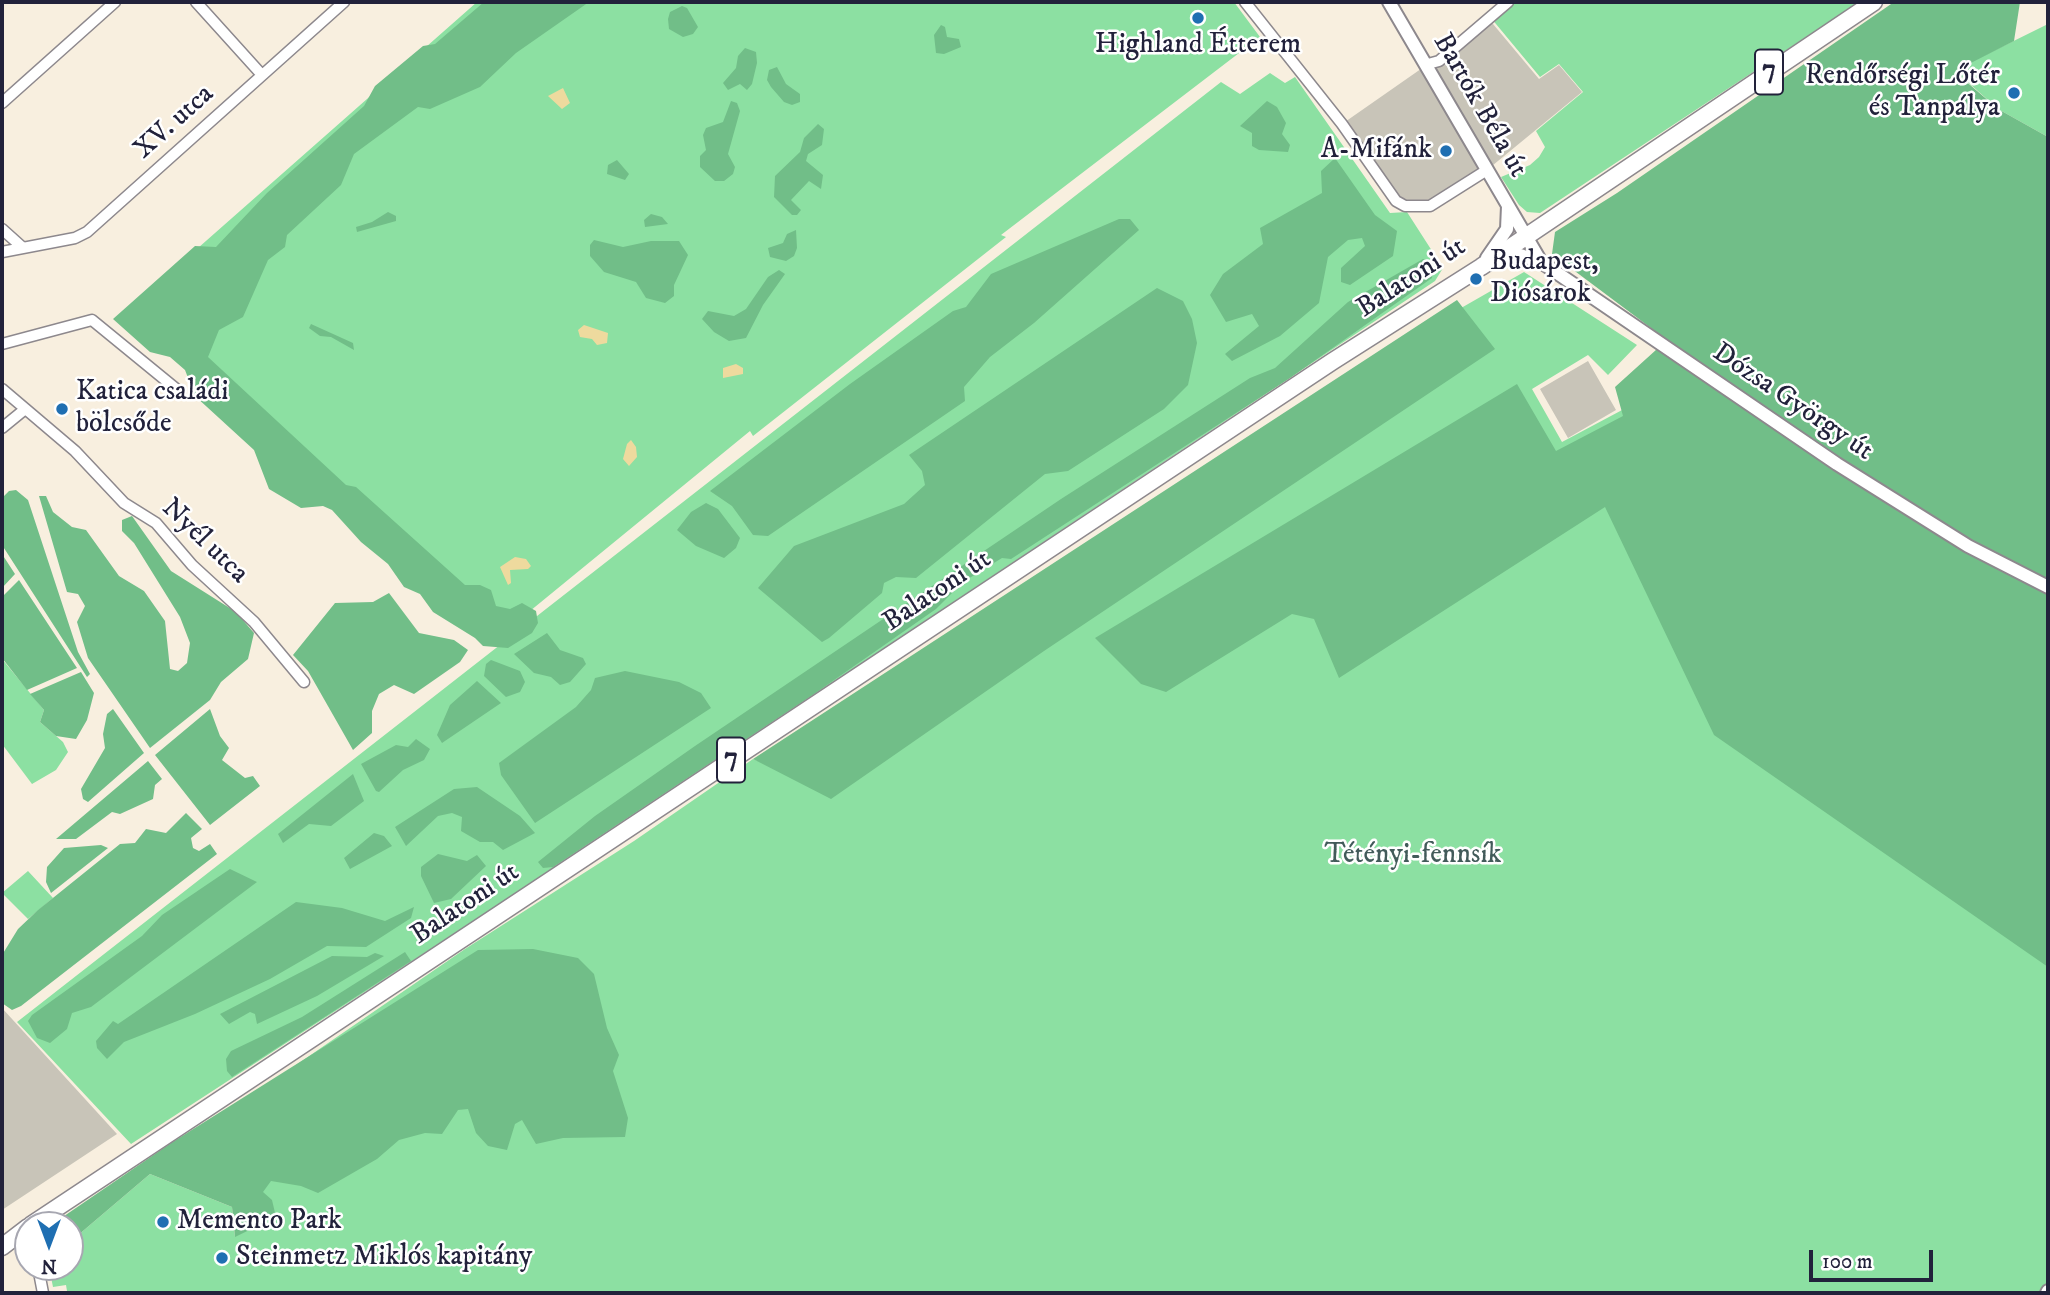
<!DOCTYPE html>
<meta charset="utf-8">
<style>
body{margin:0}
#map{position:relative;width:2050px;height:1295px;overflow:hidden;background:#f8efdf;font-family:"IM FELL DW Pica",serif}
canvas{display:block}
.frame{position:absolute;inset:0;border:4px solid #22223b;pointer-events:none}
.north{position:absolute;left:14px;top:1211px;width:70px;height:70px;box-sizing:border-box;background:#fff;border:2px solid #a7a7b1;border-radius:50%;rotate:180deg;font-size:19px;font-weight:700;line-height:28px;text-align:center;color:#22223b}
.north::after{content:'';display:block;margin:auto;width:24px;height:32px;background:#1f6fb2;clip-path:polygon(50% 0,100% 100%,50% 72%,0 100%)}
.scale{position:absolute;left:1809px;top:1250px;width:124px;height:32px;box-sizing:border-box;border:4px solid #22223b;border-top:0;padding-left:9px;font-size:21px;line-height:24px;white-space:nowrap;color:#22223b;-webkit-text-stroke:5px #fff;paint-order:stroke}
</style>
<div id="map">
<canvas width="2050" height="1295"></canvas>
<div class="frame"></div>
<div class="north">N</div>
<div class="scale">100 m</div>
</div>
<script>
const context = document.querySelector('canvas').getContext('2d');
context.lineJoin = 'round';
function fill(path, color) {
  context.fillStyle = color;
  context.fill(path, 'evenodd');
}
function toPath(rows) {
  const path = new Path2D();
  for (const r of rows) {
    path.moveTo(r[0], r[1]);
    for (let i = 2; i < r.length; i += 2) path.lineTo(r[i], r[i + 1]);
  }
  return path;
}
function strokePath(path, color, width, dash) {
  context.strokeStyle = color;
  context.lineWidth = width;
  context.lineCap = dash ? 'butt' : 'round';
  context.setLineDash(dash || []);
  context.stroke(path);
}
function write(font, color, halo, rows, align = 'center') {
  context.font = font + ' "IM FELL DW Pica",serif';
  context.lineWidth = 5;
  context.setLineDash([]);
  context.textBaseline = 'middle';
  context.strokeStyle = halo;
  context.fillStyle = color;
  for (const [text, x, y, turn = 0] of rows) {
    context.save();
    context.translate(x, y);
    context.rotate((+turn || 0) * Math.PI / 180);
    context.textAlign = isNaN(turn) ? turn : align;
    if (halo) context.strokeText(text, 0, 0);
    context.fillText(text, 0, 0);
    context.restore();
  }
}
fill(toPath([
 [1488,18,1539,79,1559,65,1582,92,1487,170,1439,202,1405,206,1342,124,1428,64],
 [1588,361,1616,410,1568,438,1540,389],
 [2,1008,117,1134,2,1210]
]), '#c8c4b8');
fill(toPath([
 [477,2,1234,2,1260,37,1001,235,1006,237,753,436,750,431,508,629,122,315],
 [1513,2,1859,2,1540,213,1527,212,1519,205,1501,177,1530,165,1539,157,1545,147,1536,131,1583,92,1559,64,1540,77,1491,18],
 [2048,24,2048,137,1998,109,1962,77,1961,67],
 [1270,73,1285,83,1295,77,1390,213,1407,212,1443,268,1435,281,546,874,131,1144,17,1022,1221,82,1240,94],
 [1524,272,1637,345,1608,375,1588,355,1532,389,1562,442,1624,409,2048,602,2048,1293,55,1293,67,1291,66,1285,53,1287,49,1267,70,1267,70,1242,150,1174,232,1207,235,1237,237,1204,149,1166,465,949,634,841,753,759,758,761,1372,359],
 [2,659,44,710,40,722,63,742,68,752,56,770,32,784,2,744],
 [28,871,53,898,28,919,2,893]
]), '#8ce0a2');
fill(toPath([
 [484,2,589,2,516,53,480,87,430,109,418,107,354,154,341,185,287,235,285,247,268,260,243,317,219,330,208,357,346,485,356,487,465,585,480,585,491,590,496,606,510,609,522,603,536,611,538,623,532,633,508,648,483,646,475,638,433,612,420,594,404,587,388,564,361,542,332,510,323,506,301,508,269,489,254,450,195,396,185,370,170,357,150,352,113,319,195,246,216,247,267,193,364,106,375,86,423,46,435,44],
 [1894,2,2020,2,2014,41,1961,68,1962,78,1998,109,2048,137,2048,967,1714,735,1605,507,1339,678,1314,619,1292,614,1166,692,1141,684,1095,638,1517,384,1556,451,1623,416,1615,387,1667,340,1552,254,1555,232,1617,193],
 [682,6,687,8,698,27,693,34,683,37,669,29,668,19,670,12],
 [941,25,945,27,947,37,959,39,961,47,944,54,936,53,934,35],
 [745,48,756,52,757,63,752,84,747,90,740,84,728,90,723,83,736,68,738,56],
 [777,67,786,84,800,94,800,102,792,105,784,102,771,87,767,80,769,70],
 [731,101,737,103,740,111,728,154,735,167,733,174,724,181,715,181,700,167,700,156,706,150,703,135,706,128,723,122],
 [1267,101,1277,107,1286,123,1282,134,1290,145,1288,152,1259,150,1252,146,1252,133,1240,126],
 [818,124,824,129,822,145,808,154,806,161,823,175,821,189,809,181,791,200,801,210,797,215,792,215,774,197,775,176,800,152,804,138],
 [1335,158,1375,215,1397,231,1393,256,1350,285,1341,282,1341,268,1365,246,1362,238,1348,240,1328,257,1319,303,1280,336,1232,361,1225,354,1259,326,1252,314,1226,322,1210,295,1223,274,1263,244,1260,228,1322,193,1321,171],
 [617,160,629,174,625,180,607,174,608,165],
 [388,212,396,216,396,221,357,232,356,227,372,222],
 [651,214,662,217,668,224,645,227,644,220],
 [1119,219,1130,219,1139,230,1034,323,990,357,964,387,965,401,768,536,753,535,732,506,710,491,850,384,953,311,966,307,991,274],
 [796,230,797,248,794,256,786,261,770,257,768,248,783,243,787,234],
 [594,240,623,247,651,241,679,241,688,255,674,285,674,296,665,303,646,298,636,282,604,272,590,256,590,245],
 [1423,259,1433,262,1432,278,1290,378,1011,559,1002,558,963,582,936,609,814,694,553,867,543,868,538,862,595,816,695,746,1061,499,1250,378,1275,368,1348,302],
 [779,270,785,274,763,305,746,338,729,341,714,332,702,319,708,311,734,316,746,309,768,277],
 [1157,288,1183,301,1192,319,1197,343,1188,385,1164,409,1068,471,1045,474,916,578,896,577,884,583,882,593,829,638,822,642,758,588,794,546,904,504,925,485,922,471,909,455],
 [1457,300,1495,349,1044,651,831,799,753,759],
 [311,324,353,343,354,350,331,337,320,336,309,328],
 [16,490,28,500,78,652,90,674,87,677,2,545,2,498,9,491],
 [39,496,46,496,53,512,72,527,86,530,119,576,144,591,165,621,170,669,178,671,187,663,190,643,180,617,134,543,122,531,122,520,132,516,171,571,236,612,254,633,248,659,221,682,210,700,150,748,88,658,77,622,85,606,78,594,67,592],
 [706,503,718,509,740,538,736,548,724,558,696,546,677,530,691,512],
 [2,554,15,574,2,588],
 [19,580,77,668,27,690,2,658,2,597],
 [389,593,419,633,454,640,468,650,460,662,414,694,394,685,379,694,372,711,372,733,353,750,308,671,293,655,335,603,373,602],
 [547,633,560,650,583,658,586,664,570,682,560,685,551,677,534,673,514,654],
 [491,660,520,671,525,682,520,692,506,697,484,676,486,664],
 [625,671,679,682,701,693,711,708,535,823,501,775,499,763,576,707,591,690,595,678],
 [81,672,94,693,87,720,76,739,56,736,40,722,44,710,30,694],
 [477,681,501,703,442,743,437,735,450,705],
 [113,709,144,753,88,802,83,799,81,789,105,748,103,734,107,714],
 [210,709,220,736,229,748,222,760,245,778,253,776,260,786,210,825,155,755],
 [416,739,430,749,424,760,403,770,379,792,376,791,361,764,396,745,408,747],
 [148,761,162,779,155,785,153,799,120,814,112,812,76,839,56,839],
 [353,774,364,801,331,826,309,824,283,843,278,834],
 [477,787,520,816,535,833,503,850,493,842,480,842,461,831,462,817,452,813,438,816,406,846,395,827,454,789],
 [186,813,202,829,191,838,193,848,199,851,210,844,217,854,21,1006,12,1010,2,1003,2,955,18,929,38,910,120,844,135,843,146,829,166,833],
 [374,833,384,836,392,846,350,869,344,858],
 [101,845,108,848,51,893,46,882,47,867,64,848],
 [438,854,467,861,477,855,486,866,451,899,434,903,421,876,421,867],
 [230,869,257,882,91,1007,72,1013,67,1029,50,1043,37,1038,28,1021,32,1015,142,936,162,915],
 [296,902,342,908,385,921,414,907,411,918,366,947,327,946,270,979,195,1014,124,1042,107,1059,97,1048,96,1041,113,1021,118,1024],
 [533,949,578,958,594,974,607,1028,619,1055,613,1071,628,1118,625,1137,563,1138,536,1144,522,1120,515,1124,507,1150,488,1146,476,1133,468,1109,458,1110,442,1134,425,1133,399,1140,377,1159,318,1193,301,1186,271,1181,263,1192,272,1200,276,1217,235,1237,232,1207,150,1174,70,1242,70,1225,51,1225,171,1143,478,950],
 [405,952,411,961,232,1077,227,1071,226,1059,231,1051,302,1017],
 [375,953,384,956,317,996,257,1024,255,1014,250,1012,229,1024,220,1014,332,956,367,957]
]), '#71be88');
fill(toPath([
 [563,88,570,103,562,109,548,96],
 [584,325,608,333,607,343,597,345,592,339,580,337,578,330],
 [736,364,743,368,743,374,723,378,723,368],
 [631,440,636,447,637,457,629,466,623,459,627,444],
 [515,557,526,559,531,566,528,569,510,570,511,583,508,585,500,567]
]), '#eeda9e');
const minor = toPath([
 [196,2,262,75],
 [1245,2,1342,124,1396,201,1405,206,1430,206,1487,170],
 [1428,64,1439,61,1508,2],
 [2,103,115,2],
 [2,229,22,247],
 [2,252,75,238,87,232,344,2],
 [2,344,92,320,180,392],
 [2,389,75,451,124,503,156,523,192,565,254,622,304,682],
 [2,428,24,410],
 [38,1267,43,1293]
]);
const tertiary = toPath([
 [1389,2,1541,262,1837,464,1968,546,2048,587],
 [1487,258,1507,229,1508,206],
 [1498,260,1520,255,1541,262],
 [2047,1293,2048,1291]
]);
const primary = toPath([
 [31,1225,1333,361,1481,267,1874,2],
 [2,1247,28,1227]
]);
strokePath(minor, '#8d888d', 13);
strokePath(tertiary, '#8d888d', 16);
strokePath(primary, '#8d888d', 19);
strokePath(minor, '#fff', 10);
strokePath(tertiary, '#fff', 12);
strokePath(primary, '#fff', 16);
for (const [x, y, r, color] of [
 [1198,18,7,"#1f6fb2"],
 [2014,93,7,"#1f6fb2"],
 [1446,151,7,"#1f6fb2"],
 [1476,279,7,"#1f6fb2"],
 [62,409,7,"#1f6fb2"],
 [163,1222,7,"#1f6fb2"],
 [222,1258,7,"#1f6fb2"]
]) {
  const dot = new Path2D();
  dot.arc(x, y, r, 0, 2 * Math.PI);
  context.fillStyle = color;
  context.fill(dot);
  strokePath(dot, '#fff', 2.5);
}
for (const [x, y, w] of [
 [1769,72,28],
 [731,760,28]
]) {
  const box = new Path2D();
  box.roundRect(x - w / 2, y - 22.5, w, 45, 5);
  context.fillStyle = '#fff';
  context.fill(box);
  strokePath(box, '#22223b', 2);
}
write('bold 26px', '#22223b', null, [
 ["7",1769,72],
 ["7",731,760]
]);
write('28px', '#22223b', '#fff', [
 ["Highland Étterem",1198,46,"center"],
 ["Rendőrségi Lőtér",2000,77,"right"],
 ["és Tanpálya",2000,109,"right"],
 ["A-Mifánk",1432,151,"right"],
 ["Budapest,",1490,263],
 ["Diósárok",1490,295],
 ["Katica családi",76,393],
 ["bölcsőde",76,425],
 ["Memento Park",177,1222],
 ["Steinmetz Miklós kapitány",236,1258]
], 'left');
write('28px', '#22223b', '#fff', [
 ["Bartók Béla út",1479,106,60],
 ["XV. utca",175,123,-42],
 ["Balatoni út",1412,279,-33],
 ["Dózsa György út",1792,403,34],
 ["Nyél utca",204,542,44],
 ["Balatoni út",938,592,-34],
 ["Balatoni út",466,905,-34]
]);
write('28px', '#425b5a', '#fff', [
 ["Tétényi-fennsík",1413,856]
]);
</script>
